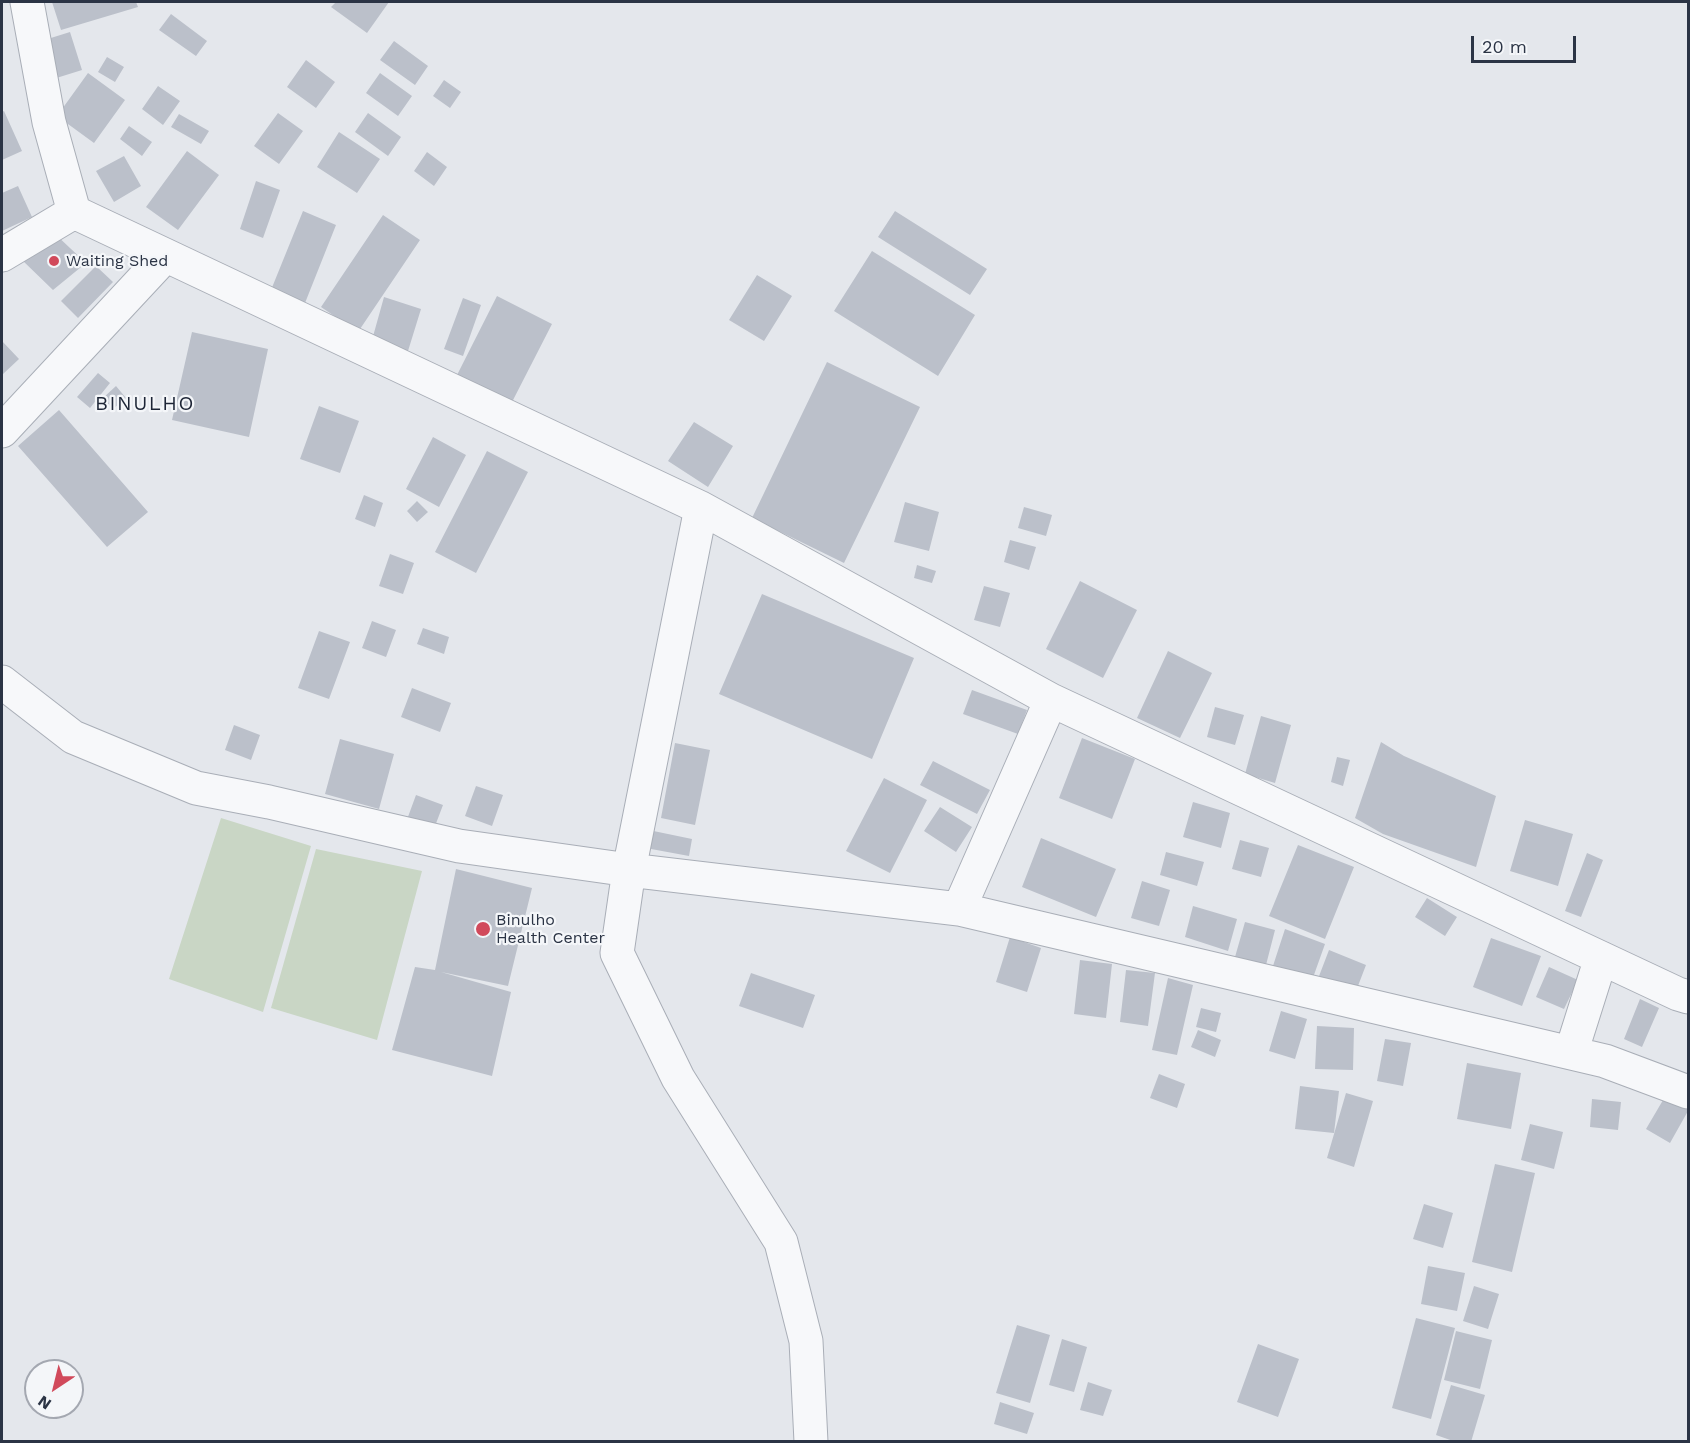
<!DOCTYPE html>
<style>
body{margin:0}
#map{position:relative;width:1690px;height:1443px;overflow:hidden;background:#e4e7ec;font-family:"Work Sans",sans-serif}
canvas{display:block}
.frame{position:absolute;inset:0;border:3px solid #2b3445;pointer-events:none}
.north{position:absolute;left:24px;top:1359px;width:60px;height:60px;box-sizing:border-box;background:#f4f6f9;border:2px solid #a4a8b1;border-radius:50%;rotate:215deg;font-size:16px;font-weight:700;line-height:24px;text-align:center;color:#2b3445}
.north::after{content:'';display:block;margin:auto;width:21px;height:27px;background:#d1495b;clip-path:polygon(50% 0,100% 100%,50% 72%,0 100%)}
.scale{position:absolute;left:1471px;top:36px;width:105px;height:27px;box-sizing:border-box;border:3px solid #2b3445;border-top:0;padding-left:8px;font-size:18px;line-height:21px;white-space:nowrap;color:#2b3445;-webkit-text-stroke:4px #f4f6f9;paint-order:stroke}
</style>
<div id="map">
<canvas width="1690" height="1443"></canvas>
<div class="frame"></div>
<div class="north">N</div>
<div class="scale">20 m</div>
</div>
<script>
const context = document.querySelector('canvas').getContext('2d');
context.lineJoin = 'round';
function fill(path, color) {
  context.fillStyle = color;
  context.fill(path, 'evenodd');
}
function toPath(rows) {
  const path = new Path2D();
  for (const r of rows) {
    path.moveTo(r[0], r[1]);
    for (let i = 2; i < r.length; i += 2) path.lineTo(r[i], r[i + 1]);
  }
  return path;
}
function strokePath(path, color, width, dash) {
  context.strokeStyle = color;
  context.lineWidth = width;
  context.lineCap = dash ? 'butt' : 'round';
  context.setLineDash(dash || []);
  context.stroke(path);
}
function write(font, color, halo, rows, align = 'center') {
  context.font = font + ' "Work Sans",sans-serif';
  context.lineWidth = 4.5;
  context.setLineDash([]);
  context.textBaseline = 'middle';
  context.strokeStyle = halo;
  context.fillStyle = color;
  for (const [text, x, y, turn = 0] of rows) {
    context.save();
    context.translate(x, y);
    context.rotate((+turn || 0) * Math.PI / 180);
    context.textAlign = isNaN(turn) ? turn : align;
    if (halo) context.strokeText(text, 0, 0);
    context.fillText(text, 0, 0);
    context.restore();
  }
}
fill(toPath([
 [221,818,311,846,263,1012,169,979],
 [316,849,422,871,377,1040,271,1008]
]), '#c9d6c5');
fill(toPath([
 [52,2,136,2,138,7,61,30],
 [336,2,389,2,367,33,331,7],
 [171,14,207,41,196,56,159,30],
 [70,32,82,70,50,80,38,42],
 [394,41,428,66,415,85,380,60],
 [107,57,124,67,115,82,98,72],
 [306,60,335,82,316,108,287,87],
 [88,73,125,100,94,143,57,116],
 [380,73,412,96,398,116,366,93],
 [444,80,461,92,450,108,433,96],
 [158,86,180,101,163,125,142,109],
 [4,111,22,151,2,160,2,112],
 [278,113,303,131,279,164,254,146],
 [368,113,401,137,388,156,355,132],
 [179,114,209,131,201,144,171,127],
 [129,126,152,142,142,156,120,139],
 [339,132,380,159,357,193,317,167],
 [187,151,219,175,178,230,146,207],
 [427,152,447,167,434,186,414,171],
 [124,156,141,186,114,202,96,171],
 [256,181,280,190,263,238,240,229],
 [18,186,32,217,2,231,2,193],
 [303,211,336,225,305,303,271,290],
 [895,211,987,269,970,295,878,237],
 [383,215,420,240,358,332,321,307],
 [54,233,86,263,53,290,22,260],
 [872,251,975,315,938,376,834,311],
 [96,266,113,282,78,318,61,301],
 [757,275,792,296,764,341,729,320],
 [497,296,552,324,511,404,456,377],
 [384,297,421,309,408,351,372,340],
 [463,298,481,305,463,356,444,349],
 [192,332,268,349,249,437,172,420],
 [2,341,19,359,2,375],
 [827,362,920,407,844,563,752,518],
 [98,373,110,383,90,408,77,397],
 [116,386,126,398,113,409,103,398],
 [319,406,359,421,340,473,300,459],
 [59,410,148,512,107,547,18,446],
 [694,422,733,446,708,487,668,461],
 [433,437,466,455,439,507,406,489],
 [487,451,528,472,476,573,435,552],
 [364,495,383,503,375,527,355,519],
 [417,501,428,512,417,522,407,511],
 [905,502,939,512,929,551,894,542],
 [1024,507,1052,515,1046,536,1018,528],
 [1010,540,1036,547,1029,570,1004,562],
 [390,554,414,563,403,594,379,586],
 [917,565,936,571,932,583,914,578],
 [1080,581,1137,610,1103,678,1046,649],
 [984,586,1010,593,1000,627,974,620],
 [762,594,914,658,872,759,719,694],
 [372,621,396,630,386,657,362,648],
 [423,628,449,637,444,654,417,644],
 [319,631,350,642,329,699,298,688],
 [1168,651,1212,673,1180,738,1137,718],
 [412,688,451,703,440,732,401,717],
 [972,690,1027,710,1018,734,963,714],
 [1215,707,1244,715,1235,745,1207,737],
 [1261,716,1291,725,1275,783,1245,774],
 [234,725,260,735,251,760,225,750],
 [1082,738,1135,759,1112,819,1059,798],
 [340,739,394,754,379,809,325,794],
 [1381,742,1404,756,1496,796,1476,867,1383,834,1355,818],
 [675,743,710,750,695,825,661,818],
 [1337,757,1350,760,1343,786,1331,782],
 [933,761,990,790,977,814,920,785],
 [884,778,927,800,890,873,846,851],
 [476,786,503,795,492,826,465,816],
 [416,795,443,805,432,834,405,825],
 [1193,802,1230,813,1221,848,1183,837],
 [940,807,972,827,956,852,924,831],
 [1525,820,1573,834,1558,886,1510,871],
 [639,828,692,839,689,856,635,846],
 [1041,838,1116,869,1096,917,1022,887],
 [1240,840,1269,848,1261,877,1232,869],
 [1298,845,1354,867,1325,939,1269,916],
 [1166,852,1204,862,1197,886,1160,875],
 [1587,853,1603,860,1581,917,1565,911],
 [456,869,532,888,508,986,441,972,511,992,492,1076,392,1050,415,967,435,970],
 [1142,881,1170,890,1159,926,1131,918],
 [1427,898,1457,917,1445,936,1415,917],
 [1193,906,1237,919,1228,951,1185,937],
 [1245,922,1275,930,1266,965,1235,957],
 [1285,929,1325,944,1310,986,1271,972],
 [1010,937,1041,948,1027,992,996,982],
 [1491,938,1541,956,1522,1006,1473,987],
 [1329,950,1366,965,1353,999,1316,984],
 [1080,960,1112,964,1106,1018,1074,1014],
 [1549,967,1578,980,1564,1009,1536,997],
 [1126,970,1155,973,1148,1026,1120,1022],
 [751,973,815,995,803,1028,739,1006],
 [1168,978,1193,985,1177,1055,1152,1050],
 [1640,999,1659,1008,1642,1047,1624,1039],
 [1201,1008,1221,1013,1216,1032,1196,1027],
 [1281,1011,1307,1019,1295,1059,1269,1051],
 [1317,1026,1354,1028,1353,1070,1315,1069],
 [1198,1030,1221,1040,1215,1057,1191,1047],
 [1385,1039,1411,1043,1403,1086,1377,1081],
 [1467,1063,1521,1073,1511,1129,1457,1119],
 [1159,1074,1185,1084,1177,1108,1150,1098],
 [1300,1086,1339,1091,1334,1133,1295,1129],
 [1346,1093,1373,1101,1354,1167,1327,1158],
 [1666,1095,1688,1108,1688,1111,1670,1143,1646,1129],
 [1592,1099,1621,1102,1618,1130,1590,1127],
 [1530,1124,1563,1132,1554,1169,1521,1160],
 [1495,1164,1535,1173,1512,1272,1472,1262],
 [1424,1204,1453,1213,1443,1248,1413,1239],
 [1428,1266,1465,1273,1457,1311,1421,1304],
 [1474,1286,1499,1294,1488,1329,1463,1321],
 [1416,1318,1455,1328,1431,1419,1392,1408],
 [1017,1325,1050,1335,1030,1403,996,1393],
 [1456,1331,1492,1340,1480,1389,1444,1380],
 [1062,1339,1087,1347,1074,1392,1049,1385],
 [1258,1344,1299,1359,1278,1417,1237,1402],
 [1088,1382,1112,1390,1103,1416,1080,1410],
 [1451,1385,1485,1395,1471,1442,1456,1442,1436,1435],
 [1000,1402,1034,1413,1027,1434,994,1424]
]), '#bbc0ca');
const minor = toPath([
 [27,2,49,122,74,212,701,508,1051,700,1678,994,1688,997],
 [2,255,74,212],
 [2,431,165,256],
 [701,508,629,870,617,953,678,1078,781,1242,806,1341,811,1442],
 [2,682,73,737,196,788,269,802,459,846,629,870,959,909,1051,700],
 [959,909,1605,1061,1688,1092],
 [1571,1053,1601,958]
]);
strokePath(minor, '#a9aeb7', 35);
strokePath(minor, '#f7f8fa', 33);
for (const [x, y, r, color] of [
 [54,261,6,"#d1495b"],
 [483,929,8,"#d1495b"]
]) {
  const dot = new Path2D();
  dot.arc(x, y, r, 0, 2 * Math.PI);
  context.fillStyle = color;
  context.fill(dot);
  strokePath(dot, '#f4f6f9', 2);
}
write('16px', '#2b3445', '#f4f6f9', [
 ["Waiting Shed",66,261],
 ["Binulho",496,920],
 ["Health Center",496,938]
], 'left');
context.letterSpacing = '1.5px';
write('20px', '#1d2536', '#f4f6f9', [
 ["BINULHO",145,404]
]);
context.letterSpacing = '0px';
</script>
